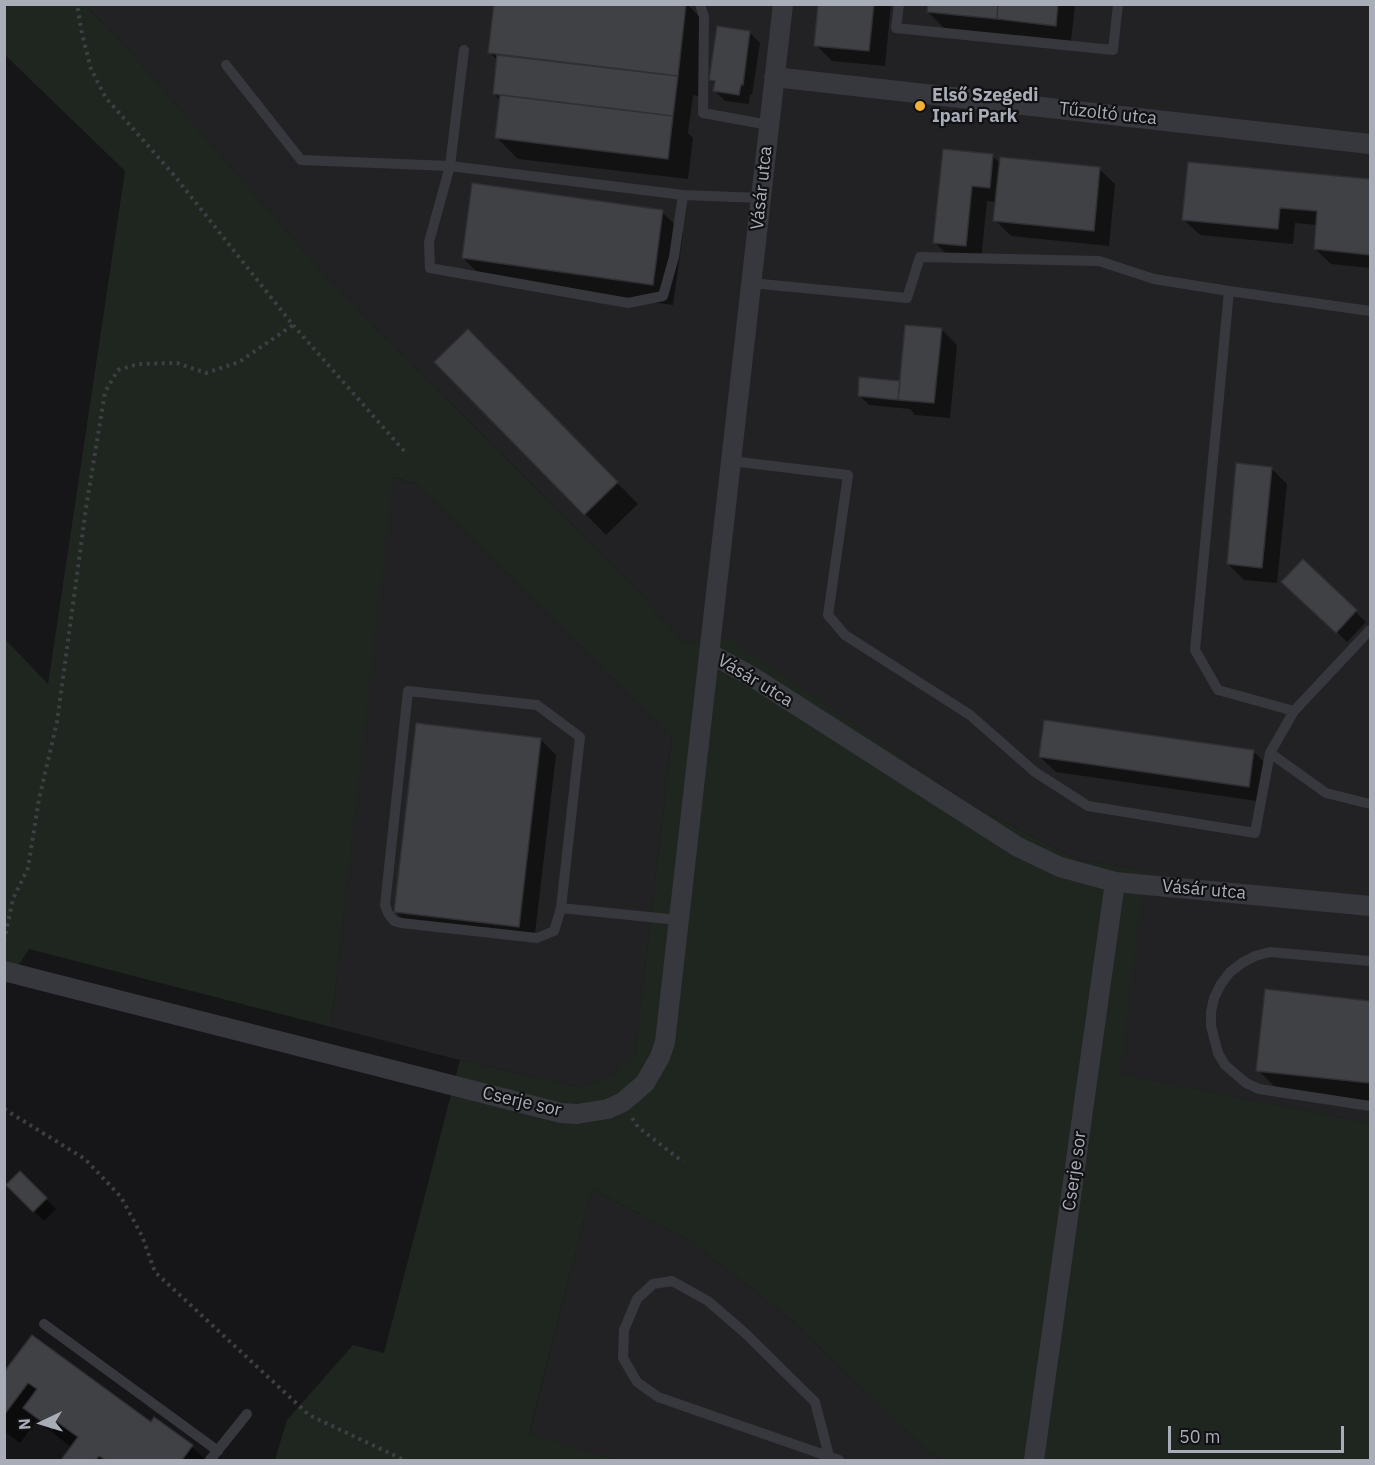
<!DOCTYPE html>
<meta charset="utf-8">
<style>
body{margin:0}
#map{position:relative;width:1375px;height:1465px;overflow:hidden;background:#161618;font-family:"IBM Plex Sans",sans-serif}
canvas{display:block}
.frame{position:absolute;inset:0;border:6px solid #a8adb8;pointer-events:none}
.north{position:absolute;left:12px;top:1393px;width:60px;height:60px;-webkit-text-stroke:4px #111113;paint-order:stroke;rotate:266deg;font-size:16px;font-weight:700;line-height:24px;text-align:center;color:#a8adb8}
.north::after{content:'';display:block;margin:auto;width:21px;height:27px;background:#a8adb8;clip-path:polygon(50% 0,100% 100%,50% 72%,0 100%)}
.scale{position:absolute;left:1168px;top:1426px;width:176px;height:27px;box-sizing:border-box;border:3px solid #a8adb8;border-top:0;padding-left:8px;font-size:18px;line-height:21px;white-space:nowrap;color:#a8adb8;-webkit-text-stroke:4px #111113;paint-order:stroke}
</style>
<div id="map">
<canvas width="1375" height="1465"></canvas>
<div class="frame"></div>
<div class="north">N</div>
<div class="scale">50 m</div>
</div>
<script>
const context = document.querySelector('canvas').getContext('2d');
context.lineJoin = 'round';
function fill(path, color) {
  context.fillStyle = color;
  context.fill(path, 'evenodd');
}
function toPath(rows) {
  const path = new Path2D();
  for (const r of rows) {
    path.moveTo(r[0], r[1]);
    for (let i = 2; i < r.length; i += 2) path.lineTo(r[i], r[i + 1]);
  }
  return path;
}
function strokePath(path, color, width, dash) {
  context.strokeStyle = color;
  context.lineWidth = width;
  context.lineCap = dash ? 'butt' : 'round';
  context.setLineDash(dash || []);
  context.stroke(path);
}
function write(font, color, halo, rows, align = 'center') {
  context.font = font + ' "IBM Plex Sans",sans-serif';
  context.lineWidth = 4.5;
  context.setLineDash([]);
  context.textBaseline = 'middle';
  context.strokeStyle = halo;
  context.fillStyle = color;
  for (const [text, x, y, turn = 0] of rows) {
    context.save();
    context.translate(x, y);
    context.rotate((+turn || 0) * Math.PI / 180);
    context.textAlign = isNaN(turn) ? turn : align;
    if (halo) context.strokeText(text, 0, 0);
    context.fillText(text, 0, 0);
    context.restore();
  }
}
fill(toPath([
 [84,5,1370,5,1370,1123,1119,1074,1144,870,1079,860,969,804,731,641,682,642,642,595,331,282,114,33],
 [392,477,417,484,672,737,635,1055,611,1077,579,1087,460,1060,331,1027],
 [592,1189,689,1240,788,1317,928,1452,942,1460,616,1460,529,1435]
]), '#222225');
fill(toPath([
 [5,5,84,5,114,33,331,282,642,595,682,642,731,640,969,804,1079,860,1145,870,1120,1074,1370,1123,1370,1460,942,1460,928,1452,788,1317,689,1240,592,1189,529,1434,616,1460,275,1460,287,1420,353,1345,384,1353,460,1060,579,1087,611,1077,635,1054,672,737,417,484,393,477,331,1027,29,949,5,986,5,639,48,684,125,171,5,55]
]), '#1e261f');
fill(toPath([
 [495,4,687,4,707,25,698,96,693,95,688,133,693,138,688,179,518,159,497,138,501,100,494,94,498,61,490,53],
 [820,4,891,4,885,66,832,61,816,45],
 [929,4,1075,4,1071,41,1018,35,1017,40,949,33,928,12],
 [750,33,760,43,752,95,750,94,749,104,725,101,715,91,716,85,711,80],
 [944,151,992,156,1001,164,1099,169,1115,184,1109,246,1011,236,995,220,997,202,987,201,981,261,951,258,935,243],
 [1189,164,1370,181,1370,268,1331,264,1315,249,1317,225,1295,223,1293,244,1200,235,1184,220],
 [662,212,683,233,673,305,484,279,463,258],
 [941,329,957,345,950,418,915,415,910,409,869,405,859,395,899,383],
 [488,352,638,504,606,535,436,362],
 [1271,468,1287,484,1277,583,1244,580,1228,564],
 [1303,561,1366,622,1347,642,1294,592],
 [540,739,556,755,534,942,411,928,396,912],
 [1253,751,1269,767,1264,802,1056,772,1040,757],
 [1266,991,1370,1002,1370,1101,1279,1091,1258,1070],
 [20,1173,56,1209,44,1221,8,1185],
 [4,1375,151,1424,192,1447,206,1460,62,1460,72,1448,37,1420,20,1443,4,1431]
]), '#0007');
const building = toPath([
 [494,4,686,4,678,76,488,53,494,4],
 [818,4,874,4,869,51,814,46,818,4],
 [928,4,998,4,997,19,927,12,928,4],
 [998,4,1058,4,1056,26,997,19,998,4],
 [717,26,750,31,743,85,741,85,739,95,713,91,715,81,709,80,717,26],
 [497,55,678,76,673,116,493,94,497,55],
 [500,95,673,116,668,159,495,138,500,95],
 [943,149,993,154,990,188,972,186,966,246,933,243,943,149],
 [1000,157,1100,167,1094,231,993,221,1000,157],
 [1188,162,1370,179,1370,255,1314,249,1317,211,1280,208,1278,229,1182,220,1188,162],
 [472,183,663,210,653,285,462,258,472,183],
 [905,325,942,328,934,403,898,400,905,325],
 [468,329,618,482,584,515,434,362,468,329],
 [859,377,900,381,898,400,858,396,859,377],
 [1236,463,1272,467,1262,568,1227,564,1236,463],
 [1303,559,1357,610,1336,633,1281,582,1303,559],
 [1044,720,1254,750,1249,787,1039,757,1044,720],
 [416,723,541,738,519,927,394,912,416,723],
 [1265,989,1370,1001,1370,1083,1256,1071,1265,989],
 [20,1171,47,1198,33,1212,6,1185,20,1171],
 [32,1335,151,1422,154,1417,193,1445,182,1460,105,1460,99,1456,96,1460,61,1460,78,1437,57,1422,52,1429,23,1408,37,1389,28,1383,4,1415,4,1372,32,1335]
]);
fill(building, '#404145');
strokePath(building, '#303034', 1.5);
strokePath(toPath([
 [293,325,405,452],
 [4,941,13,899,28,868,39,799,57,722,86,508,105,392,118,370,138,364,177,363,206,373,239,362,293,325,173,174,106,98,91,69,82,34,77,4],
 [4,1109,85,1159,121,1197,142,1236,155,1272,309,1415,404,1460],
 [632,1118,638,1127,683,1162]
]), '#3d3f44', 4, [3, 4.5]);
strokePath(toPath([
 [700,4,704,17,703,113,769,125],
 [899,4,896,28,1113,50,1118,4],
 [464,50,450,166,429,242,430,268,628,303,663,296,674,257,683,195],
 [226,65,301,160,450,166,683,195,761,198],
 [751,283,907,298,920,257,1099,261,1154,279,1229,291,1195,650,1218,690,1294,711,1270,753,1326,793,1370,804],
 [1229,291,1370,311],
 [731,461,848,475,828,615,845,635,970,715,1035,772,1088,806,1255,833,1270,753],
 [408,691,537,705,580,737,561,908,554,931,537,938,401,923,394,921,388,913,385,905,408,691],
 [1294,711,1370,630],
 [561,908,678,920],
 [1370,961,1270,952,1255,956,1242,963,1230,972,1221,984,1214,998,1211,1012,1211,1026,1218,1053,1225,1065,1246,1083,1259,1089,1370,1106],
 [44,1324,218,1451],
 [829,1456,815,1402,745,1333,708,1301,672,1281,653,1284,637,1299,624,1330,623,1358,637,1382,658,1397,839,1460],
 [210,1460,247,1414]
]), '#37383d', 10);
strokePath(toPath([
 [774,77,1370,144],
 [709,653,751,676,1018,847,1060,867,1115,882,1370,906],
 [4,971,561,1113,577,1114,608,1109,623,1102,645,1083,660,1057,665,1042,783,4],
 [1034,1460,1115,882]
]), '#37383d', 20);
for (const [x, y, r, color] of [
 [920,106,6,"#f2b134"]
]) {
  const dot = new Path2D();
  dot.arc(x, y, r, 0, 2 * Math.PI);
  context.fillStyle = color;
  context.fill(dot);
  strokePath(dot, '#111113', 2);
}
write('bold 18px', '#a8adb8', '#111113', [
 ["Első Szegedi",932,96],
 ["Ipari Park",932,117]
], 'left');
write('18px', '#a8adb8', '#111113', [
 ["Tűzoltó utca",1108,114,6],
 ["Vásár utca",762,188,-84],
 ["Vásár utca",755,681,31],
 ["Vásár utca",1204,890,5],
 ["Cserje sor",522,1102,13],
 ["Cserje sor",1075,1171,-82]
]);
</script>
